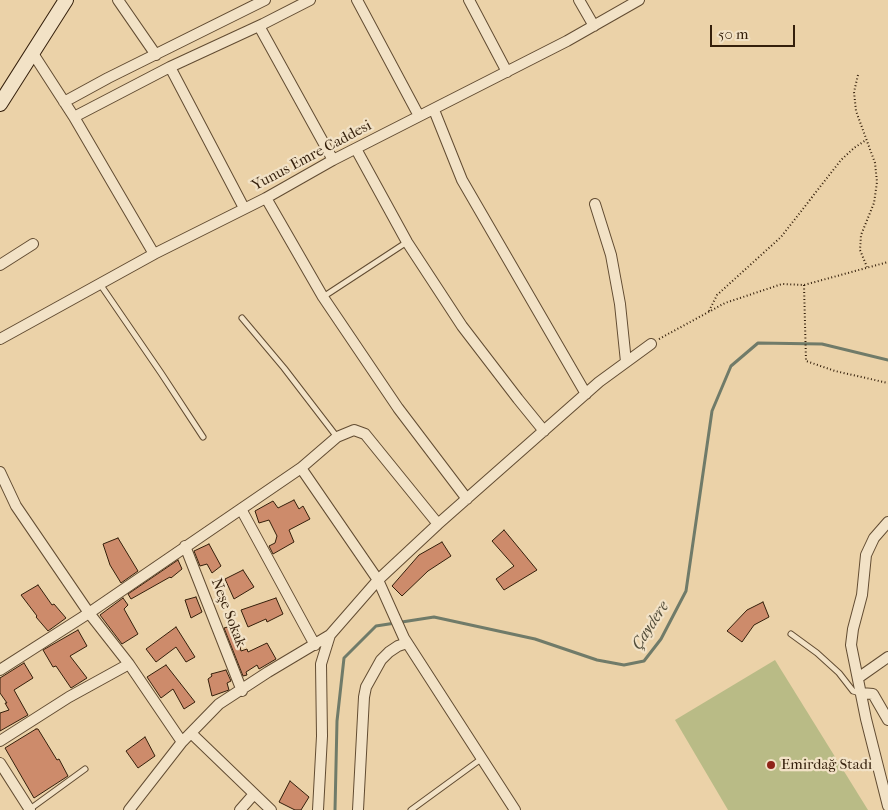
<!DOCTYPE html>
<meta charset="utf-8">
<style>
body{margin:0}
#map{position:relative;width:888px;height:810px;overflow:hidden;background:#ebd2a8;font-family:"IM FELL French Canon",serif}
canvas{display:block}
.scale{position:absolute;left:710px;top:25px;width:85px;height:22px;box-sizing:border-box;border:2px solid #341f0b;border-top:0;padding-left:6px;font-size:15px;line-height:18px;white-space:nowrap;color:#341f0b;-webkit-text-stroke:4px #f2e2c6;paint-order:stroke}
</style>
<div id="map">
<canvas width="888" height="810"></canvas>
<div class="scale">50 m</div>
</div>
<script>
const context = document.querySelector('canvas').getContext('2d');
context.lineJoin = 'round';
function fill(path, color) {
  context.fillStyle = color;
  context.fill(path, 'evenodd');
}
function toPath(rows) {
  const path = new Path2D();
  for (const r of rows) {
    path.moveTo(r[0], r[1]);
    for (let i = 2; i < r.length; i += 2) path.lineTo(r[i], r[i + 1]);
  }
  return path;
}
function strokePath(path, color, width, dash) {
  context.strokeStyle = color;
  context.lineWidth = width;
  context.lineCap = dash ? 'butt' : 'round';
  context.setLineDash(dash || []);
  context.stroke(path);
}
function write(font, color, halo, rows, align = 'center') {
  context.font = font + ' "IM FELL French Canon",serif';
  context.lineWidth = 4.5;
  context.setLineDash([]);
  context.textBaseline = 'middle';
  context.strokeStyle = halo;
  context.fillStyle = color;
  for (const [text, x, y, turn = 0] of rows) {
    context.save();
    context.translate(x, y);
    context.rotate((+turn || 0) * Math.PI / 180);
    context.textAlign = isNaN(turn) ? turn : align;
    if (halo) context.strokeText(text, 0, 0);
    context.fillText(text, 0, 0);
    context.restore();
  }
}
fill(toPath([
 [775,660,868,810,728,810,675,720]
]), '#b9bb86');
strokePath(toPath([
 [335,810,337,721,344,658,376,626,434,617,535,639,597,660,624,665,644,661,661,639,686,591,712,411,731,366,758,343,822,344,888,360]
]), '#707b69', 3);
const building = toPath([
 [294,500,299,509,303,506,310,519,289,530,294,542,273,554,269,546,275,543,277,536,269,520,259,523,255,511,273,501,278,508,294,500],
 [504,530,537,570,504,590,496,579,514,566,492,541,504,530],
 [118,538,138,571,121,583,110,565,103,544,118,538],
 [442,542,451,556,428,571,402,596,392,586,419,555,442,542],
 [209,544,221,566,212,573,207,564,200,566,194,551,209,544],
 [178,560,182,569,171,578,170,577,131,599,128,594,178,560],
 [243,570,254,587,234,599,225,579,243,570],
 [38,585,52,605,54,604,66,618,48,631,36,617,37,616,21,595,38,585],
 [196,597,202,612,191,618,185,600,196,597],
 [123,598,128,605,124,609,138,634,122,644,100,615,123,598],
 [276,598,283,614,267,622,266,619,248,627,241,610,276,598],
 [763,602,769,617,754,625,742,642,727,631,747,610,763,602],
 [235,625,241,651,247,649,248,652,267,643,276,659,259,669,257,665,246,672,247,675,243,676,224,628,235,625],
 [176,627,195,657,186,662,176,647,156,662,146,649,176,627],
 [78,630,87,646,70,656,87,678,71,688,56,666,53,667,43,650,78,630],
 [24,663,33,678,14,690,28,715,0,731,0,713,9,710,5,703,7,703,0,693,0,678,24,663],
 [166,665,195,702,184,709,173,689,161,698,147,677,166,665],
 [226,670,231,681,227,683,229,690,212,696,208,679,212,676,211,674,226,670],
 [36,729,38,729,57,760,59,759,68,776,34,798,5,748,36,729],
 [145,737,155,756,138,768,126,751,145,737],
 [290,781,309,797,301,810,295,810,279,802,290,781]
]);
fill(building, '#cd8b6b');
strokePath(building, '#341f0b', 1);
const lane = toPath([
 [100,284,161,373,203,437],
 [323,297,407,242],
 [242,318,284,368,337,437],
 [791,634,817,653,839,673,853,691,860,693],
 [30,809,85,769],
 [411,810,481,759]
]);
const street = toPath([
 [118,0,156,55],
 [357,0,419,116],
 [469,0,507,72],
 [579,0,594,26],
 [259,26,333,160],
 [32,52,74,117,154,254],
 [170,67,244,208],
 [64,102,108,78,265,0],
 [434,110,462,180,586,394],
 [74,117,170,67,263,24,310,0],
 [356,149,407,242,462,326,518,399,544,431],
 [266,198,323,297,398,408,467,499],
 [595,204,611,255,620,304,626,362],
 [0,265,33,244],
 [0,339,154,254,266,198,333,160,567,41,639,0],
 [301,468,378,580,404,638,515,810],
 [0,472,16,506,89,613,129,664,182,742],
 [241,509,315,645],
 [888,522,874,538,866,555,862,595,853,629,851,645,866,719,888,806],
 [185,546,242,691],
 [0,670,89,613,301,468,337,437,354,430,365,434,438,524],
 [858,678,888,657],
 [861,693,873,694,888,720],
 [191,733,271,810],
 [0,741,69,697,129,664],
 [0,763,30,810],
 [129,810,182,742,219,704,268,672,330,635,378,580,438,524,599,382,651,344],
 [240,810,254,794],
 [318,810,322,736,321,664,330,635],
 [358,810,364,697,366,687,381,660,389,652,398,646,407,643]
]);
const secondary = toPath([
 [0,104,66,0]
]);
strokePath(lane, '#624c32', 7);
strokePath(street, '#624c32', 12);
strokePath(secondary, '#341f0b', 16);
strokePath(toPath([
 [858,75,854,92,856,111,875,163,877,182,874,203,861,235,860,250,867,267],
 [804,285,806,361,835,371,888,383],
 [709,311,717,295,781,237,841,160,854,148,866,140],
 [659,339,725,303,782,284,804,285,888,262]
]), '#341f0b', 2, [1, 2.5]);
strokePath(lane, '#f2e2c6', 5);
strokePath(street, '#f2e2c6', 10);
strokePath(secondary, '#f2e2c6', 14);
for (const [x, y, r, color] of [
 [771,765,5,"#8f2418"]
]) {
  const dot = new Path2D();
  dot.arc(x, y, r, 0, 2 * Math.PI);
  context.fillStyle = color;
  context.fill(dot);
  strokePath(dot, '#f2e2c6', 2);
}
write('15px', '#341f0b', '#f2e2c6', [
 ["Yunus Emre Caddesi",312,156,-28],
 ["Neşe Sokak",228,613,69]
]);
write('15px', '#341f0b', '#f2e2c6', [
 ["Emirdağ Stadı",781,765]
], 'left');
write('italic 16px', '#524d3a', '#f2e2c6', [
 ["Çaydere",651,626,-57]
]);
</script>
